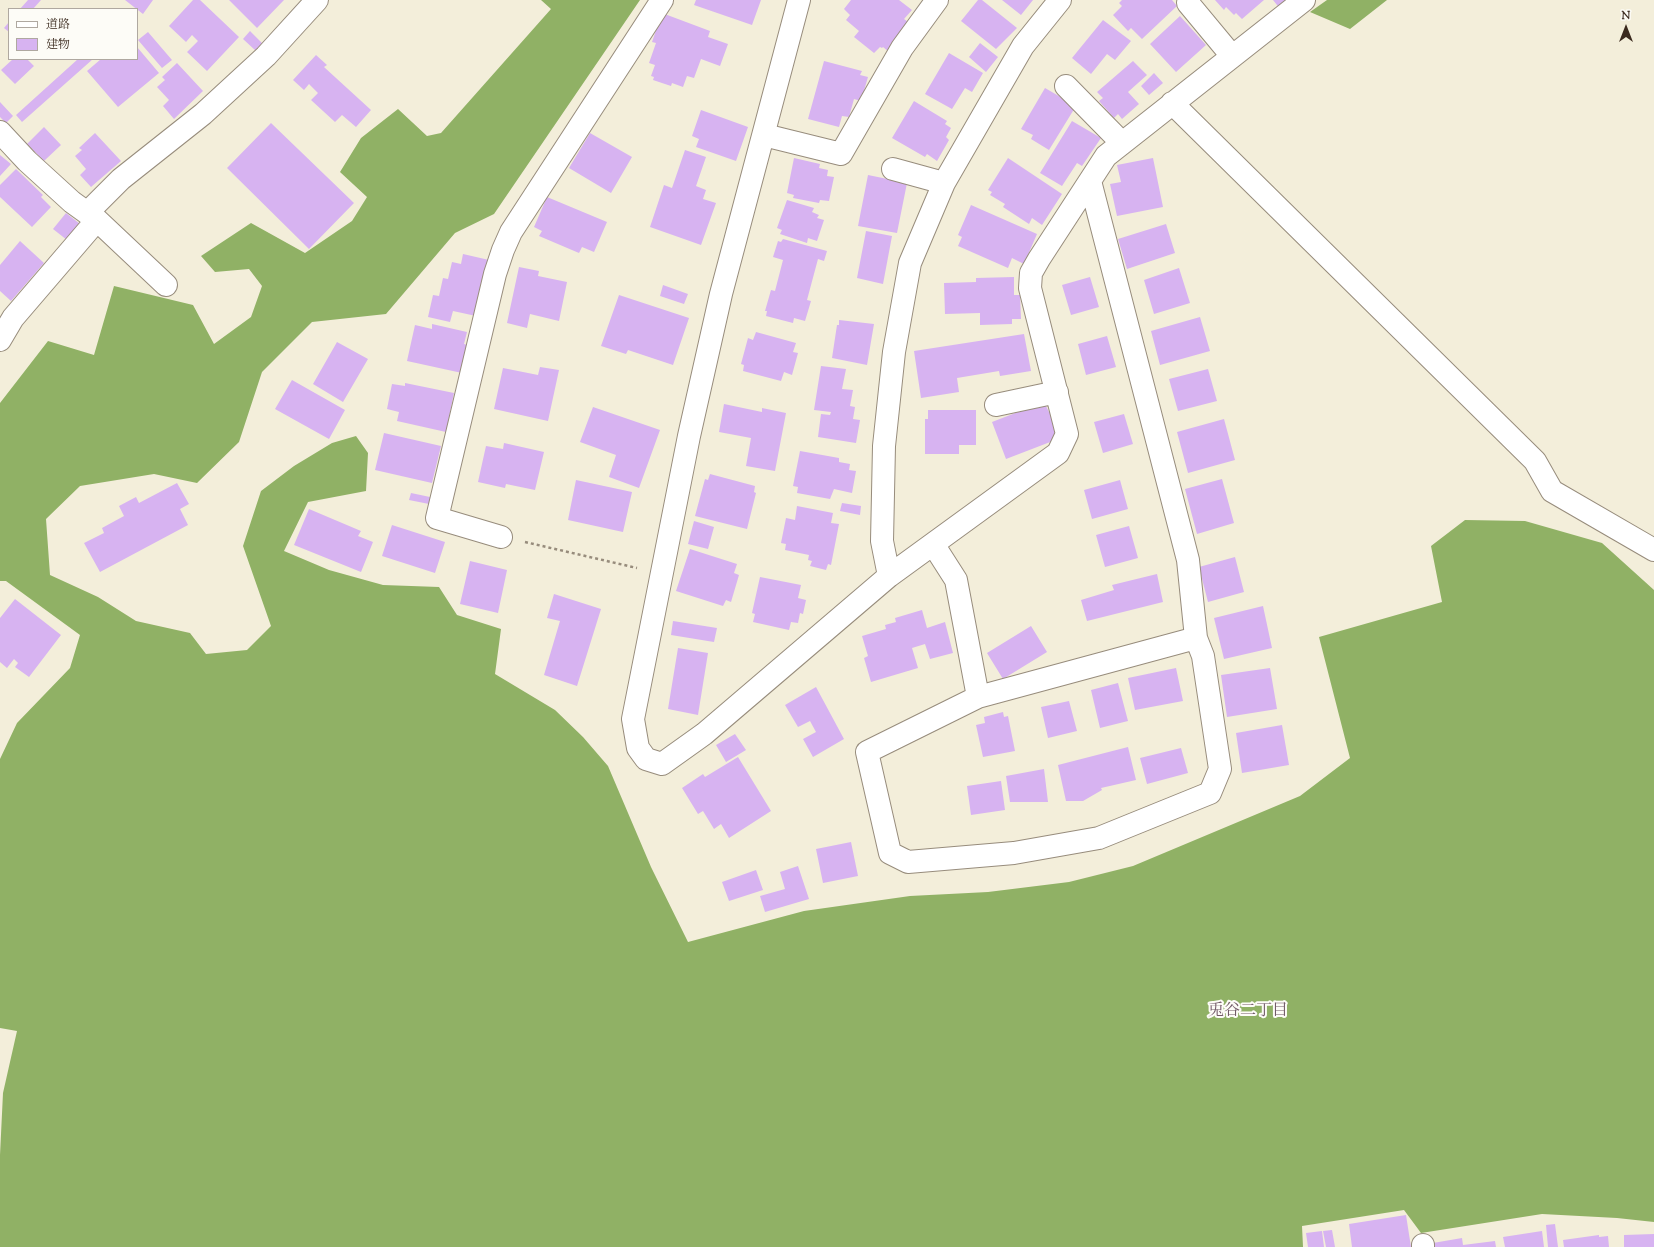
<!DOCTYPE html>
<meta charset="utf-8">
<style>
body{margin:0}
#map{position:relative;width:1654px;height:1247px;overflow:hidden;background:#f3eeda;font-family:"Sorts Mill Goudy","Noto Serif JP",serif}
canvas{display:block}
.legend{position:absolute;left:8px;top:8px;width:130px;height:52px;box-sizing:border-box;background:#fdfcf7;border:1px solid #afa8a0;margin:0;padding:5px 7px;list-style:none;font-size:12px;color:#3b2a1e}
.legend li{display:flex;align-items:center;gap:8px;height:20px}
.legend b{width:20px;border:1px solid #afa8a0}
.north{position:absolute;left:1606px;top:8px;width:40px;height:40px;-webkit-text-stroke:3px #fdfcf7;paint-order:stroke;rotate:0deg;font-size:11px;font-weight:700;line-height:16px;text-align:center;color:#3b2a1e}
.north::after{content:'';display:block;margin:auto;width:14px;height:18px;background:#3b2a1e;clip-path:polygon(50% 0,100% 100%,50% 72%,0 100%)}
</style>
<div id="map">
<canvas width="1654" height="1247"></canvas>
<ul class="legend">
<li><b style="height:5px;background:#fff"></b>道路</li>
<li><b style="height:11px;background:#d7b3f1"></b>建物</li>
</ul>
<div class="north">N</div>
</div>
<script>
const context = document.querySelector('canvas').getContext('2d');
context.lineJoin = 'round';
function fill(path, color) {
  context.fillStyle = color;
  context.fill(path, 'evenodd');
}
function toPath(rows) {
  const path = new Path2D();
  for (const r of rows) {
    path.moveTo(r[0], r[1]);
    for (let i = 2; i < r.length; i += 2) path.lineTo(r[i], r[i + 1]);
  }
  return path;
}
function strokePath(path, color, width, dash) {
  context.strokeStyle = color;
  context.lineWidth = width;
  context.lineCap = dash ? 'butt' : 'round';
  context.setLineDash(dash || []);
  context.stroke(path);
}
function write(font, color, halo, rows, align = 'center') {
  context.font = font + ' "Sorts Mill Goudy","Noto Serif JP",serif';
  context.lineWidth = 4;
  context.setLineDash([]);
  context.textBaseline = 'middle';
  context.strokeStyle = halo;
  context.fillStyle = color;
  for (const [text, x, y, turn = 0] of rows) {
    context.save();
    context.translate(x, y);
    context.rotate((+turn || 0) * Math.PI / 180);
    context.textAlign = isNaN(turn) ? turn : align;
    if (halo) context.strokeText(text, 0, 0);
    context.fillText(text, 0, 0);
    context.restore();
  }
}
fill(toPath([
 [541,0,640,0,494,214,455,233,386,314,312,322,262,372,239,442,197,483,154,474,80,486,46,519,50,575,98,597,136,621,190,633,206,654,247,650,271,626,243,546,261,491,294,466,332,443,356,436,368,453,366,491,308,502,284,551,329,570,383,585,439,587,457,615,501,629,495,674,555,710,583,737,608,766,651,867,688,942,804,911,910,896,988,892,1069,882,1133,866,1300,796,1350,758,1319,637,1442,602,1431,546,1465,520,1525,521,1602,543,1654,590,1654,1222,1617,1218,1542,1214,1421,1233,1404,1210,1302,1226,1303,1247,0,1247,0,1155,3,1093,17,1031,0,1028,0,759,17,723,70,668,80,635,6,581,0,581,0,403,48,341,94,355,114,286,193,305,214,344,251,317,262,286,249,269,215,272,201,256,251,223,305,253,352,221,367,197,340,172,361,138,398,109,427,136,441,133,551,9],
 [1327,0,1387,0,1350,29,1310,12]
]), '#90b165');
fill(toPath([
 [28,0,41,0,33,9,20,9],
 [125,0,153,0,143,14],
 [193,0,200,0,239,37,207,71,187,52,198,41,192,35,186,42,169,26],
 [229,0,284,0,257,28],
 [696,0,761,0,752,25,694,5],
 [851,0,899,0,912,10,904,19,911,24,889,52,883,47,882,48,880,47,874,53,854,37,859,31,846,20,850,15,844,9],
 [978,0,982,0,1017,28,996,49,961,21],
 [1002,0,1033,0,1021,15],
 [1122,0,1172,0,1177,6,1142,39,1131,28,1128,31,1113,15,1122,6,1119,3],
 [1215,0,1264,0,1242,19,1236,13,1234,15,1226,7,1224,10],
 [1273,0,1293,0,1281,10],
 [662,13,710,31,708,37,728,44,720,66,701,59,694,78,687,76,683,87,672,83,671,86,653,80,654,77,651,76,655,65,649,63,656,43,652,42],
 [1180,16,1206,45,1176,72,1150,44],
 [1103,20,1131,41,1115,60,1107,54,1091,74,1072,58],
 [9,22,9,32,4,28],
 [250,31,263,44,256,51,243,39],
 [148,32,172,60,162,68,138,40],
 [980,43,998,57,986,72,969,57],
 [137,47,159,73,118,107,87,71,101,59,137,59],
 [949,53,983,73,972,92,965,88,952,109,925,94],
 [316,55,327,65,324,67,371,110,356,127,342,115,335,122,311,100,318,93,309,84,304,90,293,80],
 [13,59,27,59,34,66,15,84,1,70],
 [78,59,93,59,22,122,16,115],
 [824,61,862,71,860,75,868,77,861,101,854,99,849,117,842,116,839,127,808,119],
 [1133,61,1147,75,1128,92,1139,104,1122,119,1118,114,1114,118,1099,101,1103,98,1097,92],
 [177,63,203,91,174,119,163,106,169,100,157,87,165,80,162,77],
 [1154,73,1163,83,1149,95,1141,86],
 [1045,88,1076,106,1049,150,1031,139,1033,135,1021,129],
 [914,101,947,121,945,124,951,128,946,137,949,140,937,161,927,154,925,157,892,138],
 [0,102,13,116,6,123,0,117],
 [701,110,748,127,736,161,696,147,699,139,692,136],
 [1072,121,1101,138,1082,166,1077,163,1062,186,1040,173],
 [271,123,354,203,309,249,227,168],
 [44,127,61,145,44,161,27,144],
 [95,133,121,161,91,187,80,175,86,169,75,156,82,150,79,148],
 [590,133,632,157,611,193,569,168],
 [685,150,706,157,696,186,706,190,703,199,716,203,701,245,650,227,664,185,672,188],
 [0,155,11,164,0,176],
 [794,158,820,164,819,168,828,170,827,176,834,177,829,201,820,200,819,203,793,198,794,195,787,193],
 [1008,158,1062,194,1042,225,1032,218,1029,224,1003,207,1005,204,990,195,992,192,988,190],
 [1153,158,1163,207,1117,216,1110,184,1121,182,1117,165],
 [16,169,43,195,41,197,51,207,32,227,0,197,0,185],
 [868,175,907,183,897,233,858,226],
 [547,197,607,222,594,252,582,247,579,253,539,236,542,231,534,227],
 [787,200,814,208,812,212,819,215,817,218,824,220,817,241,808,238,807,243,780,234,782,230,777,228],
 [971,205,1037,234,1024,264,1012,258,1008,268,958,246,962,237,958,235],
 [66,213,80,224,67,240,53,229],
 [1166,224,1175,253,1127,269,1118,239],
 [866,231,892,236,883,284,857,278],
 [783,239,827,251,824,261,818,259,807,300,811,301,805,321,794,318,793,323,766,316,767,311,765,311,771,290,775,291,783,260,773,257,778,241,781,242],
 [20,241,44,263,11,301,0,291,0,265],
 [463,254,489,260,476,316,453,311,450,322,428,317,433,295,439,296,443,278,448,279,452,262,461,264],
 [519,267,539,271,538,276,567,282,559,321,530,314,527,328,507,323],
 [1179,268,1190,303,1154,314,1144,280],
 [1014,277,1014,295,1020,295,1021,319,1012,319,1012,324,980,325,980,313,945,314,944,283,976,282,976,278],
 [1090,277,1099,307,1071,315,1062,285],
 [663,285,688,294,684,304,660,296],
 [619,295,689,318,673,365,628,350,626,354,601,346],
 [1200,317,1210,351,1160,365,1151,331],
 [839,320,874,324,867,365,832,358,837,325,839,325],
 [432,324,467,332,464,344,468,345,462,373,407,361,415,325,432,329],
 [756,332,796,343,793,352,798,353,792,375,784,372,781,381,743,371,744,365,741,364,748,338,753,340],
 [1024,334,1031,371,1000,376,999,371,957,378,959,392,921,398,914,351],
 [1107,336,1116,367,1086,375,1078,344],
 [337,342,368,359,343,402,313,384],
 [821,366,846,369,842,389,853,390,850,406,855,407,853,419,860,420,856,443,818,437,821,414,830,415,831,412,814,410],
 [540,367,559,370,548,421,494,409,503,368,538,375],
 [1208,369,1217,401,1178,411,1169,379],
 [292,380,345,410,329,439,275,409],
 [405,383,454,393,446,432,397,421,399,412,387,409,392,384,405,386],
 [1044,402,1049,412,1052,411,1058,439,1006,459,992,422],
 [724,404,762,412,762,408,786,413,775,471,746,466,751,438,719,432],
 [593,407,660,430,639,488,609,477,616,455,580,442],
 [928,410,976,410,976,445,959,445,959,454,925,454,925,419,928,419],
 [1124,414,1133,444,1103,453,1094,422],
 [1224,419,1235,460,1188,473,1177,432],
 [384,433,441,446,432,483,375,470],
 [504,443,544,452,535,490,506,484,505,488,478,482,486,446,503,449],
 [800,451,839,458,839,462,850,464,849,470,856,471,852,493,834,489,830,499,797,493,798,487,793,486],
 [710,474,755,486,754,492,756,493,747,529,695,516,705,479,708,480],
 [1222,479,1234,523,1197,534,1185,489],
 [576,480,632,492,623,532,568,520],
 [1120,480,1128,509,1092,519,1084,490],
 [177,483,189,504,180,509,188,525,100,572,84,543,104,533,102,528,124,516,119,506,136,497,139,503],
 [411,493,430,497,429,504,409,500],
 [842,503,861,506,860,515,840,511],
 [797,506,833,513,831,523,839,524,831,565,828,564,826,570,810,566,812,561,808,560,809,555,785,550,786,544,781,543,786,518,795,520],
 [309,509,361,531,358,536,373,542,361,572,294,545],
 [694,521,714,527,708,549,688,544],
 [392,525,445,542,435,573,382,556],
 [1129,526,1138,558,1105,567,1096,535],
 [690,549,737,564,734,573,739,575,731,602,726,600,723,606,676,591],
 [1235,557,1244,592,1208,602,1199,567],
 [470,561,507,570,498,613,460,604],
 [1157,574,1163,602,1087,621,1081,600,1114,590,1112,585],
 [760,577,801,585,798,598,806,600,803,614,800,613,798,623,791,622,789,630,753,622,755,614,752,613],
 [554,594,601,609,577,686,544,675,560,621,547,618],
 [15,599,61,635,29,677,15,667,18,663,14,659,7,668,0,662,0,618],
 [1263,606,1272,648,1224,659,1214,618],
 [922,610,927,628,945,622,953,653,930,659,925,644,912,648,918,668,871,682,864,658,868,656,862,636,886,629,885,625,896,622,895,618],
 [673,621,717,628,714,642,671,635],
 [1031,626,1047,652,1003,679,987,653],
 [678,648,708,653,698,715,668,709],
 [1176,668,1183,701,1135,710,1128,678],
 [1270,668,1277,709,1227,717,1221,675],
 [1118,683,1128,721,1100,728,1091,690],
 [816,687,844,739,813,757,803,739,816,732,810,721,798,727,785,705],
 [1069,701,1077,731,1048,738,1041,707],
 [1003,712,1004,717,1008,716,1015,751,983,757,976,725,985,723,984,717],
 [1282,725,1289,765,1242,773,1236,733],
 [735,734,746,750,726,762,716,745],
 [1128,747,1136,780,1101,788,1102,790,1083,801,1066,801,1058,765],
 [1181,748,1188,773,1147,784,1140,758],
 [738,757,771,811,729,838,721,824,714,829,703,811,698,814,682,788,703,774,705,777],
 [1044,769,1048,802,1010,802,1006,776],
 [1001,781,1005,810,971,815,967,786],
 [851,842,858,876,823,883,816,849],
 [798,866,809,899,765,912,760,896,785,889,780,872],
 [756,870,763,890,729,901,722,882],
 [1406,1215,1411,1247,1352,1247,1349,1224],
 [1555,1224,1558,1247,1548,1247,1546,1225],
 [1332,1230,1335,1247,1326,1247,1323,1231],
 [1322,1231,1324,1247,1308,1247,1306,1233],
 [1542,1231,1544,1247,1505,1247,1503,1237],
 [1654,1234,1654,1247,1624,1247,1624,1235],
 [1599,1235,1599,1237,1608,1236,1609,1247,1564,1247,1563,1240],
 [1462,1238,1463,1245,1495,1241,1496,1247,1434,1247,1433,1243]
]), '#d7b3f1');
const minor = toPath([
 [799,0,721,294,689,436,633,719,638,748,646,759,662,764,704,734,889,576,1058,453,1067,434,1030,288,1031,273,1039,259,1106,156,1304,0],
 [1188,3,1232,56],
 [1066,86,1122,143],
 [1172,103,1535,461,1552,491,1654,550],
 [0,132,27,161,72,202,97,220],
 [764,135,841,154,902,48,937,0],
 [1090,181,1188,560,1196,638,1203,656,1220,769,1210,793,1099,838,1014,853,908,862,890,853,867,752,978,697,1196,638],
 [944,183,1023,46,1060,0],
 [87,213,121,179,203,114,266,56,317,0],
 [0,340,13,318,97,220,166,285],
 [996,405,1057,392],
 [501,537,437,518,495,274,503,250,511,232,662,0],
 [933,544,956,580,978,697],
 [889,576,882,541,884,446,894,352,910,263,944,183,893,169],
 [1423,1245,1423,1247]
]);
strokePath(minor, '#978c7c', 24);
strokePath(toPath([
 [525,542,637,568]
]), '#978c7c', 2.5, [3, 3]);
strokePath(minor, '#fff', 22);
write('16px', '#725a68', '#fdfcf7', [
 ["兎谷二丁目",1248,1012]
]);
</script>
